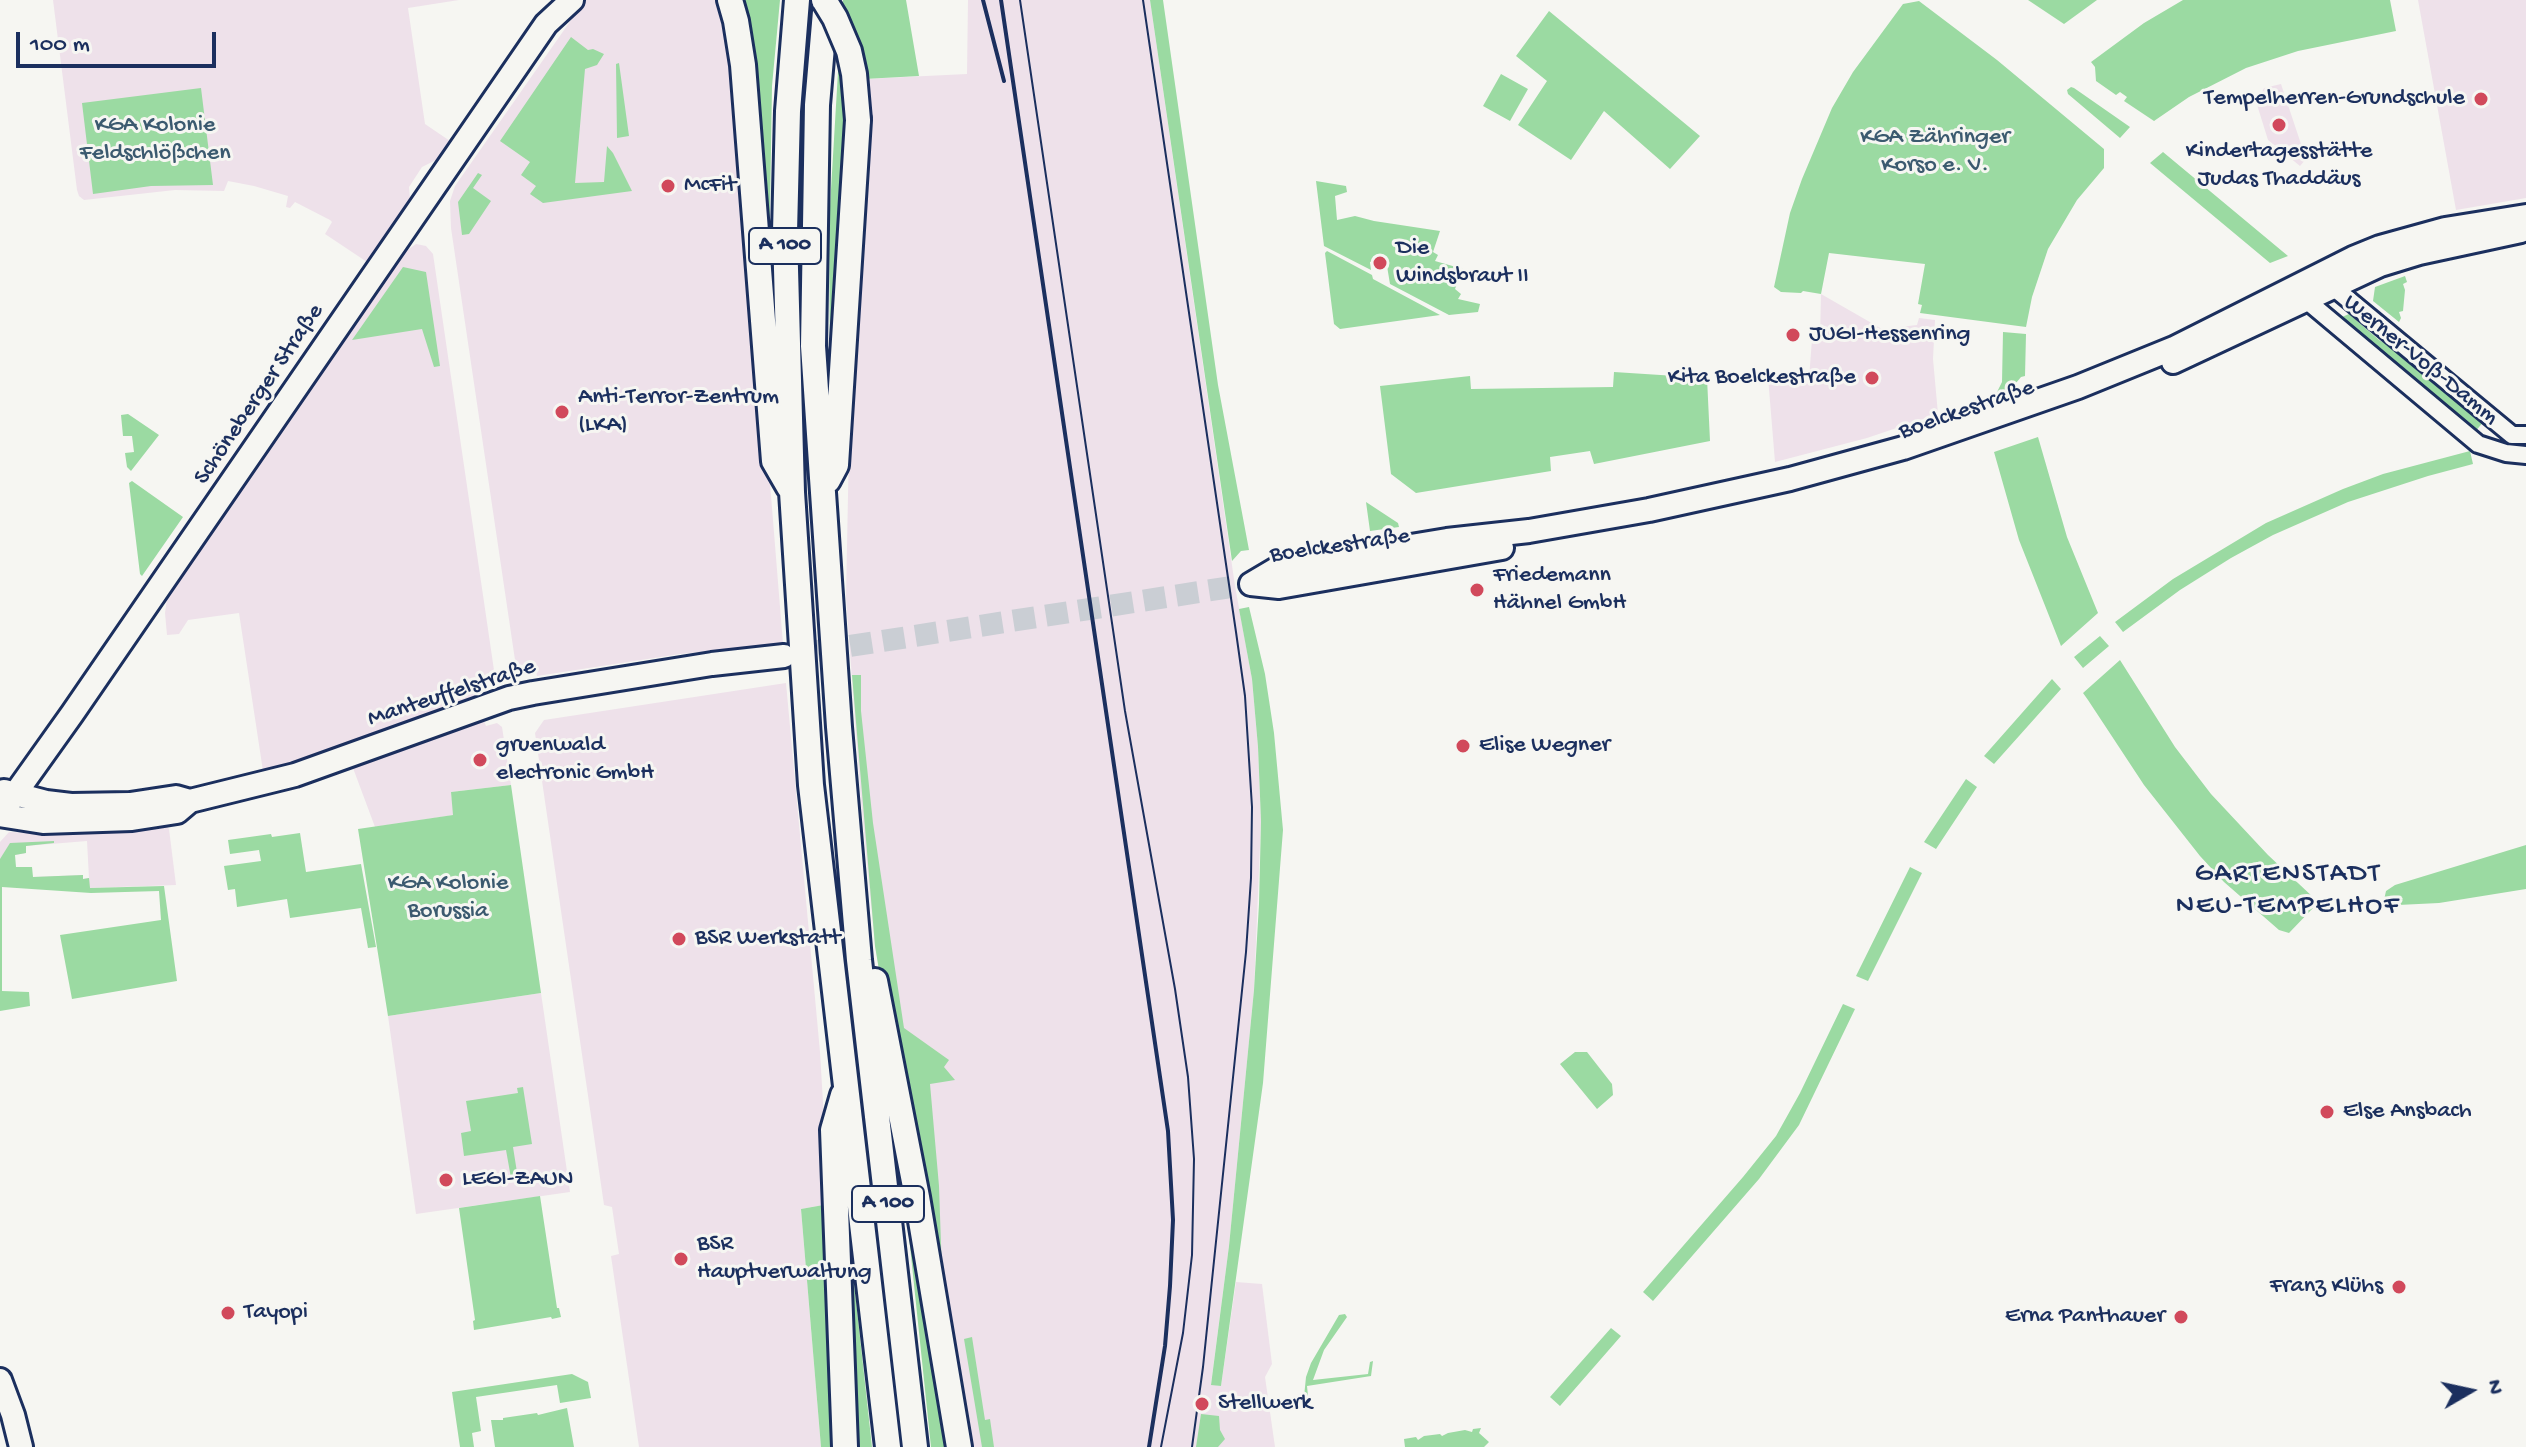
<!DOCTYPE html>
<meta charset="utf-8">
<style>
body{margin:0}
#map{position:relative;width:2526px;height:1447px;overflow:hidden;background:#f6f6f2;font-family:"Gochi Hand",sans-serif}
canvas{display:block}
.north{position:absolute;left:2430px;top:1351px;width:80px;height:80px;-webkit-text-stroke:6px #f6f6f2;paint-order:stroke;rotate:81deg;font-size:22px;font-weight:700;line-height:32px;text-align:center;color:#1b2f5e}
.north::after{content:'';display:block;margin:auto;width:28px;height:36px;background:#1b2f5e;clip-path:polygon(50% 0,100% 100%,50% 72%,0 100%)}
.scale{position:absolute;left:16px;top:32px;width:200px;height:36px;box-sizing:border-box;border:4px solid #1b2f5e;border-top:0;padding-left:10px;font-size:24px;line-height:28px;white-space:nowrap;color:#1b2f5e;-webkit-text-stroke:6px #f6f6f2;paint-order:stroke}
</style>
<div id="map">
<canvas width="2526" height="1447"></canvas>
<div class="north">N</div>
<div class="scale">100 m</div>
</div>
<script>
const context = document.querySelector('canvas').getContext('2d');
context.lineJoin = 'round';
function fill(path, color) {
  context.fillStyle = color;
  context.fill(path, 'evenodd');
}
function toPath(rows) {
  const path = new Path2D();
  for (const r of rows) {
    path.moveTo(r[0], r[1]);
    for (let i = 2; i < r.length; i += 2) path.lineTo(r[i], r[i + 1]);
  }
  return path;
}
function strokePath(path, color, width, dash) {
  context.strokeStyle = color;
  context.lineWidth = width;
  context.lineCap = dash ? 'butt' : 'round';
  context.setLineDash(dash || []);
  context.stroke(path);
}
function write(font, color, halo, rows, align = 'center') {
  context.font = font + ' "Gochi Hand",sans-serif';
  context.lineWidth = 6;
  context.setLineDash([]);
  context.textBaseline = 'middle';
  context.strokeStyle = halo;
  context.fillStyle = color;
  for (const [text, x, y, turn = 0] of rows) {
    context.save();
    context.translate(x, y);
    context.rotate((+turn || 0) * Math.PI / 180);
    context.textAlign = isNaN(turn) ? turn : align;
    if (halo) context.strokeText(text, 0, 0);
    context.fillText(text, 0, 0);
    context.restore();
  }
}
fill(toPath([
 [53,0,459,0,408,8,425,124,450,141,436,160,422,167,409,187,410,199,367,262,325,234,332,222,330,220,295,202,290,208,286,207,288,196,254,186,228,181,224,191,175,190,84,200,79,196,77,190],
 [585,0,722,0,738,87,783,644,680,654,537,676,536,672,522,675,517,670,515,660,451,228,450,201,455,186],
 [968,0,1150,0,1235,586,1252,679,1258,747,1261,821,1254,990,1229,1246,1211,1384,1221,1386,1236,1282,1262,1284,1272,1364,1265,1377,1275,1447,969,1447,889,1030,875,946,861,801,846,597,849,445,864,79,967,74],
 [2418,0,2526,0,2526,198,2456,210],
 [2281,84,2306,159,2300,166,2268,140,2254,95,2262,92,2264,88],
 [416,244,426,246,433,254,495,677,491,685,477,691,478,695,311,757,263,771,239,613,188,620,179,634,167,635,165,613,167,599,360,315,406,251],
 [1821,294,1882,329,1917,325,1919,318,1935,320,1933,359,1938,414,1867,438,1775,462,1768,377,1809,379,1812,339,1820,339],
 [786,683,820,1052,829,1204,801,1209,821,1447,639,1447,611,1256,619,1254,612,1207,604,1205,535,733,544,720],
 [484,721,486,726,497,723,502,727,511,785,451,792,454,815,375,827,353,768],
 [164,823,169,829,176,885,89,888,34,885,0,868,0,842,9,832,39,833,41,828],
 [87,841,89,878,83,879,83,875,32,877,32,867,15,867,15,855,26,853,26,846],
 [541,993,570,1192,416,1214,388,1016]
]), '#eee1ea');
fill(toPath([
 [739,0,780,0,772,86,769,272],
 [843,0,906,0,919,76,864,79,842,8],
 [1150,0,1163,0,1218,385,1249,550,1241,551,1232,561],
 [2028,0,2097,0,2064,24],
 [2183,0,2390,0,2396,31,2298,51,2246,68,2189,97,2154,121,2124,101,2127,97,2120,92,2116,95,2096,81,2095,67,2091,62,2144,23],
 [1919,1,1997,60,2104,149,2104,168,2077,200,2048,249,2032,297,2026,327,1920,313,1922,305,1918,304,1925,264,1829,253,1821,294,1803,291,1801,293,1781,292,1774,287,1790,213,1802,179,1832,108,1853,72,1903,4],
 [1549,11,1700,136,1670,169,1604,111,1571,160,1518,125,1547,81,1516,56],
 [571,37,588,50,593,49,604,54,597,65,585,69,575,183,604,182,607,146,613,153,632,191,543,203,530,194,536,186,521,175,530,162,500,141],
 [839,55,848,119,830,368,829,223],
 [619,63,629,136,617,138,616,64],
 [1501,74,1528,89,1510,121,1483,106],
 [2071,87,2074,88,2130,127,2120,138,2068,94,2067,90],
 [201,88,213,185,151,186,93,194,82,103],
 [2163,152,2288,256,2270,263,2150,163],
 [478,173,482,175,473,188,491,201,469,234,462,235,458,202],
 [1316,181,1346,186,1347,192,1335,196,1337,220,1355,216,1374,221,1440,231,1433,252,1438,255,1435,261,1463,269,1455,289,1461,294,1458,299,1480,304,1478,312,1449,315,1390,284,1386,260,1370,262,1371,270,1324,246],
 [1327,251,1372,275,1373,279,1440,315,1340,329,1334,324,1325,253],
 [403,267,426,272,440,366,434,367,422,329,352,340],
 [2405,276,2407,282,2403,284,2405,290,2403,311,2399,312,2401,318,2399,322,2373,301,2375,287],
 [2349,314,2379,340,2407,356,2485,420,2474,433,2361,337,2342,317],
 [2003,332,2026,334,2025,376,2021,377,2011,389,1995,396,2002,382],
 [1614,372,1707,378,1710,441,1594,464,1590,451,1550,457,1551,471,1416,493,1391,474,1380,386,1470,376,1471,389,1613,387],
 [128,414,159,435,131,471,127,467,125,453,134,452,132,436,123,436,121,415],
 [2038,437,2067,537,2098,613,2061,646,2019,540,1994,452],
 [2470,451,2473,464,2428,476,2348,502,2273,535,2231,558,2180,590,2123,632,2115,622,2173,579,2266,523,2343,489,2383,474],
 [132,481,183,517,142,576,140,574,129,483],
 [1366,502,1398,523,1399,527,1370,531],
 [1249,607,1265,674,1274,733,1283,830,1263,1083,1221,1386,1211,1385,1229,1246,1254,990,1259,904,1261,821,1258,747,1252,679,1239,609],
 [2100,636,2109,646,2083,668,2074,657],
 [2120,660,2175,747,2211,794,2268,855,2314,898,2313,908,2289,933,2279,930,2224,882,2200,856,2144,785,2088,700,2083,693],
 [852,675,861,675,861,711,873,823,904,1028,949,1060,944,1067,955,1080,930,1084,939,1186,942,1273,951,1324,949,1326,889,1030,875,946],
 [2052,679,2061,689,1994,764,1984,756],
 [1966,779,1977,787,1936,849,1924,842],
 [511,785,541,993,388,1016,358,829,453,815,451,792],
 [300,833,306,872,361,864,376,947,368,948,361,908,290,918,287,899,237,907,235,889,228,890,224,866,261,861,259,850,230,854,228,840,271,834,272,837],
 [54,841,54,843,26,846,26,853,15,855,16,867,32,867,33,877,83,875,83,879,89,878,90,888,164,886,177,981,72,999,60,935,161,920,159,891,91,893,2,887,2,991,29,992,30,1006,0,1011,0,859,10,843],
 [2526,845,2526,889,2439,903,2398,905,2384,900,2386,891,2395,885],
 [1910,867,1922,873,1868,981,1856,976],
 [1843,1004,1855,1009,1799,1125,1759,1179,1653,1301,1643,1292,1743,1177,1776,1136,1800,1093],
 [1575,1052,1587,1052,1612,1084,1613,1095,1597,1109,1560,1064],
 [523,1087,532,1144,513,1147,519,1185,511,1178,506,1150,464,1156,461,1133,471,1131,466,1101,518,1093,517,1088],
 [904,1189,953,1447,931,1447],
 [540,1196,557,1308,559,1308,561,1317,552,1319,551,1317,474,1330,473,1321,475,1320,459,1208],
 [829,1204,837,1447,821,1447,801,1209],
 [844,1212,850,1246,872,1447,853,1447],
 [1345,1314,1347,1317,1324,1350,1313,1380,1368,1374,1370,1362,1373,1361,1371,1376,1307,1386,1308,1396,1304,1397,1306,1377,1311,1363,1339,1315],
 [1611,1328,1621,1336,1560,1406,1550,1397],
 [972,1337,985,1420,990,1419,994,1447,982,1447,964,1339],
 [572,1374,588,1382,591,1398,560,1403,557,1385,476,1397,481,1431,472,1433,474,1447,460,1447,452,1392],
 [567,1408,574,1447,495,1447,491,1420,503,1420,503,1418,537,1413,538,1415],
 [1201,1414,1219,1416,1220,1430,1225,1439,1218,1447,1196,1447],
 [1481,1428,1479,1433,1489,1442,1484,1447,1405,1447,1404,1439,1416,1437,1418,1440,1424,1436,1440,1434,1442,1436,1448,1433,1465,1430,1472,1432,1473,1429]
]), '#9bdaa2');
strokePath(toPath([
 [785,656,1251,584]
]), '#caced4', 22, [22, 11]);
const minor = toPath([
 [2326,281,2512,435,2526,435],
 [2299,294,2478,444,2506,453,2526,455]
]);
const major = toPath([
 [2173,362,2380,265,2419,253,2521,231],
 [1251,584,1278,568,1447,540,1529,531,1649,510,1790,479,1903,448,2078,387,2174,348,2353,258,2380,247,2445,229,2526,216],
 [1251,584,1279,587,1502,548],
 [4,791,46,802,71,805,130,804,176,797,190,801,295,775,509,698,533,693,712,664,784,656],
 [0,815,72,714,546,24,572,0],
 [0,815,43,822,132,819,177,812,190,801],
 [0,1380,13,1415,21,1447]
]);
const highway = toPath([
 [730,0,736,21,743,65,774,461,789,487],
 [797,0,788,111,785,232,792,492,811,785,888,1447],
 [826,0,817,105,813,346,839,727,859,960,915,1447],
 [828,480,836,465,858,120],
 [875,981,917,1197,959,1447],
 [843,1095,833,1130,845,1447]
]);
strokePath(minor, '#1b2f5e', 22);
strokePath(major, '#1b2f5e', 28);
strokePath(highway, '#1b2f5e', 30);
strokePath(minor, '#f6f6f2', 16);
strokePath(major, '#f6f6f2', 22);
strokePath(highway, '#f6f6f2', 24);
strokePath(toPath([
 [1020,0,1125,711,1175,989,1188,1077,1194,1159,1192,1255,1183,1333,1161,1447],
 [1143,0,1236,632,1245,696,1252,807,1251,878,1246,952,1203,1367,1192,1447]
]), '#1b2f5e', 2);
strokePath(toPath([
 [983,0,1004,81],
 [1001,0,1168,1131,1173,1220,1170,1286,1165,1346,1149,1447]
]), '#1b2f5e', 4);
const highwayBridge = toPath([
 [824,0,835,18,849,51,854,74,858,120]
]);
strokePath(highwayBridge, '#1b2f5e', 30, []);
strokePath(highwayBridge, '#f6f6f2', 24);
for (const [x, y, r, color] of [
 [2481,99,8,"#d1495b"],
 [2279,125,8,"#d1495b"],
 [668,186,8,"#d1495b"],
 [1380,263,8,"#d1495b"],
 [1793,335,8,"#d1495b"],
 [1872,378,8,"#d1495b"],
 [562,412,8,"#d1495b"],
 [1477,590,8,"#d1495b"],
 [1463,746,8,"#d1495b"],
 [480,760,8,"#d1495b"],
 [679,939,8,"#d1495b"],
 [2327,1112,8,"#d1495b"],
 [446,1180,8,"#d1495b"],
 [681,1259,8,"#d1495b"],
 [2399,1287,8,"#d1495b"],
 [228,1313,8,"#d1495b"],
 [2181,1317,8,"#d1495b"],
 [1202,1404,8,"#d1495b"]
]) {
  const dot = new Path2D();
  dot.arc(x, y, r, 0, 2 * Math.PI);
  context.fillStyle = color;
  context.fill(dot);
  strokePath(dot, '#f6f6f2', 3);
}
for (const [x, y, w] of [
 [785,246,72],
 [888,1204,72]
]) {
  const box = new Path2D();
  box.roundRect(x - w / 2, y - 18, w, 36, 6);
  context.fillStyle = '#f6f6f2';
  context.fill(box);
  strokePath(box, '#1b2f5e', 2);
}
write('bold 22px', '#1b2f5e', null, [
 ["A 100",785,246],
 ["A 100",888,1204]
]);
write('24px', '#1b2f5e', '#f6f6f2', [
 ["Tempelherren-Grundschule",2465,99,"right"],
 ["Kindertagesstätte",2279,152,"center"],
 ["Judas Thaddäus",2279,180,"center"],
 ["McFit",684,186],
 ["Die",1396,249],
 ["Windsbraut II",1396,277],
 ["JUGI-Hessenring",1809,335],
 ["Kita Boelckestraße",1856,378,"right"],
 ["Anti-Terror-Zentrum",578,398],
 ["(LKA)",578,426],
 ["Friedemann",1493,576],
 ["Hähnel GmbH",1493,604],
 ["gruenwald",496,746],
 ["electronic GmbH",496,774],
 ["Elise Wegner",1479,746],
 ["BSR Werkstatt",695,939],
 ["Else Ansbach",2343,1112],
 ["LEGI-ZAUN",462,1180],
 ["BSR",697,1245],
 ["Hauptverwaltung",697,1273],
 ["Franz Klühs",2383,1287,"right"],
 ["Tayopi",244,1313],
 ["Erna Panthauer",2165,1317,"right"],
 ["Stellwerk",1218,1404]
], 'left');
write('24px', '#3b5a6f', '#f6f6f2', [
 ["KGA Kolonie",155,126],
 ["Feldschlößchen",155,154],
 ["KGA Zähringer",1935,138],
 ["Korso e. V.",1935,166],
 ["KGA Kolonie",448,884],
 ["Borussia",448,912]
]);
write('24px', '#1b2f5e', '#f6f6f2', [
 ["Werner-Voß-Damm",2420,361,39],
 ["Schöneberger Straße",260,395,-56],
 ["Boelckestraße",1967,411,-19],
 ["Boelckestraße",1340,547,-8],
 ["Manteuffelstraße",452,694,-18]
]);
context.letterSpacing = '2px';
write('28px', '#1b2f5e', '#f6f6f2', [
 ["GARTENSTADT",2288,876],
 ["NEU-TEMPELHOF",2288,908]
]);
context.letterSpacing = '0px';
</script>
